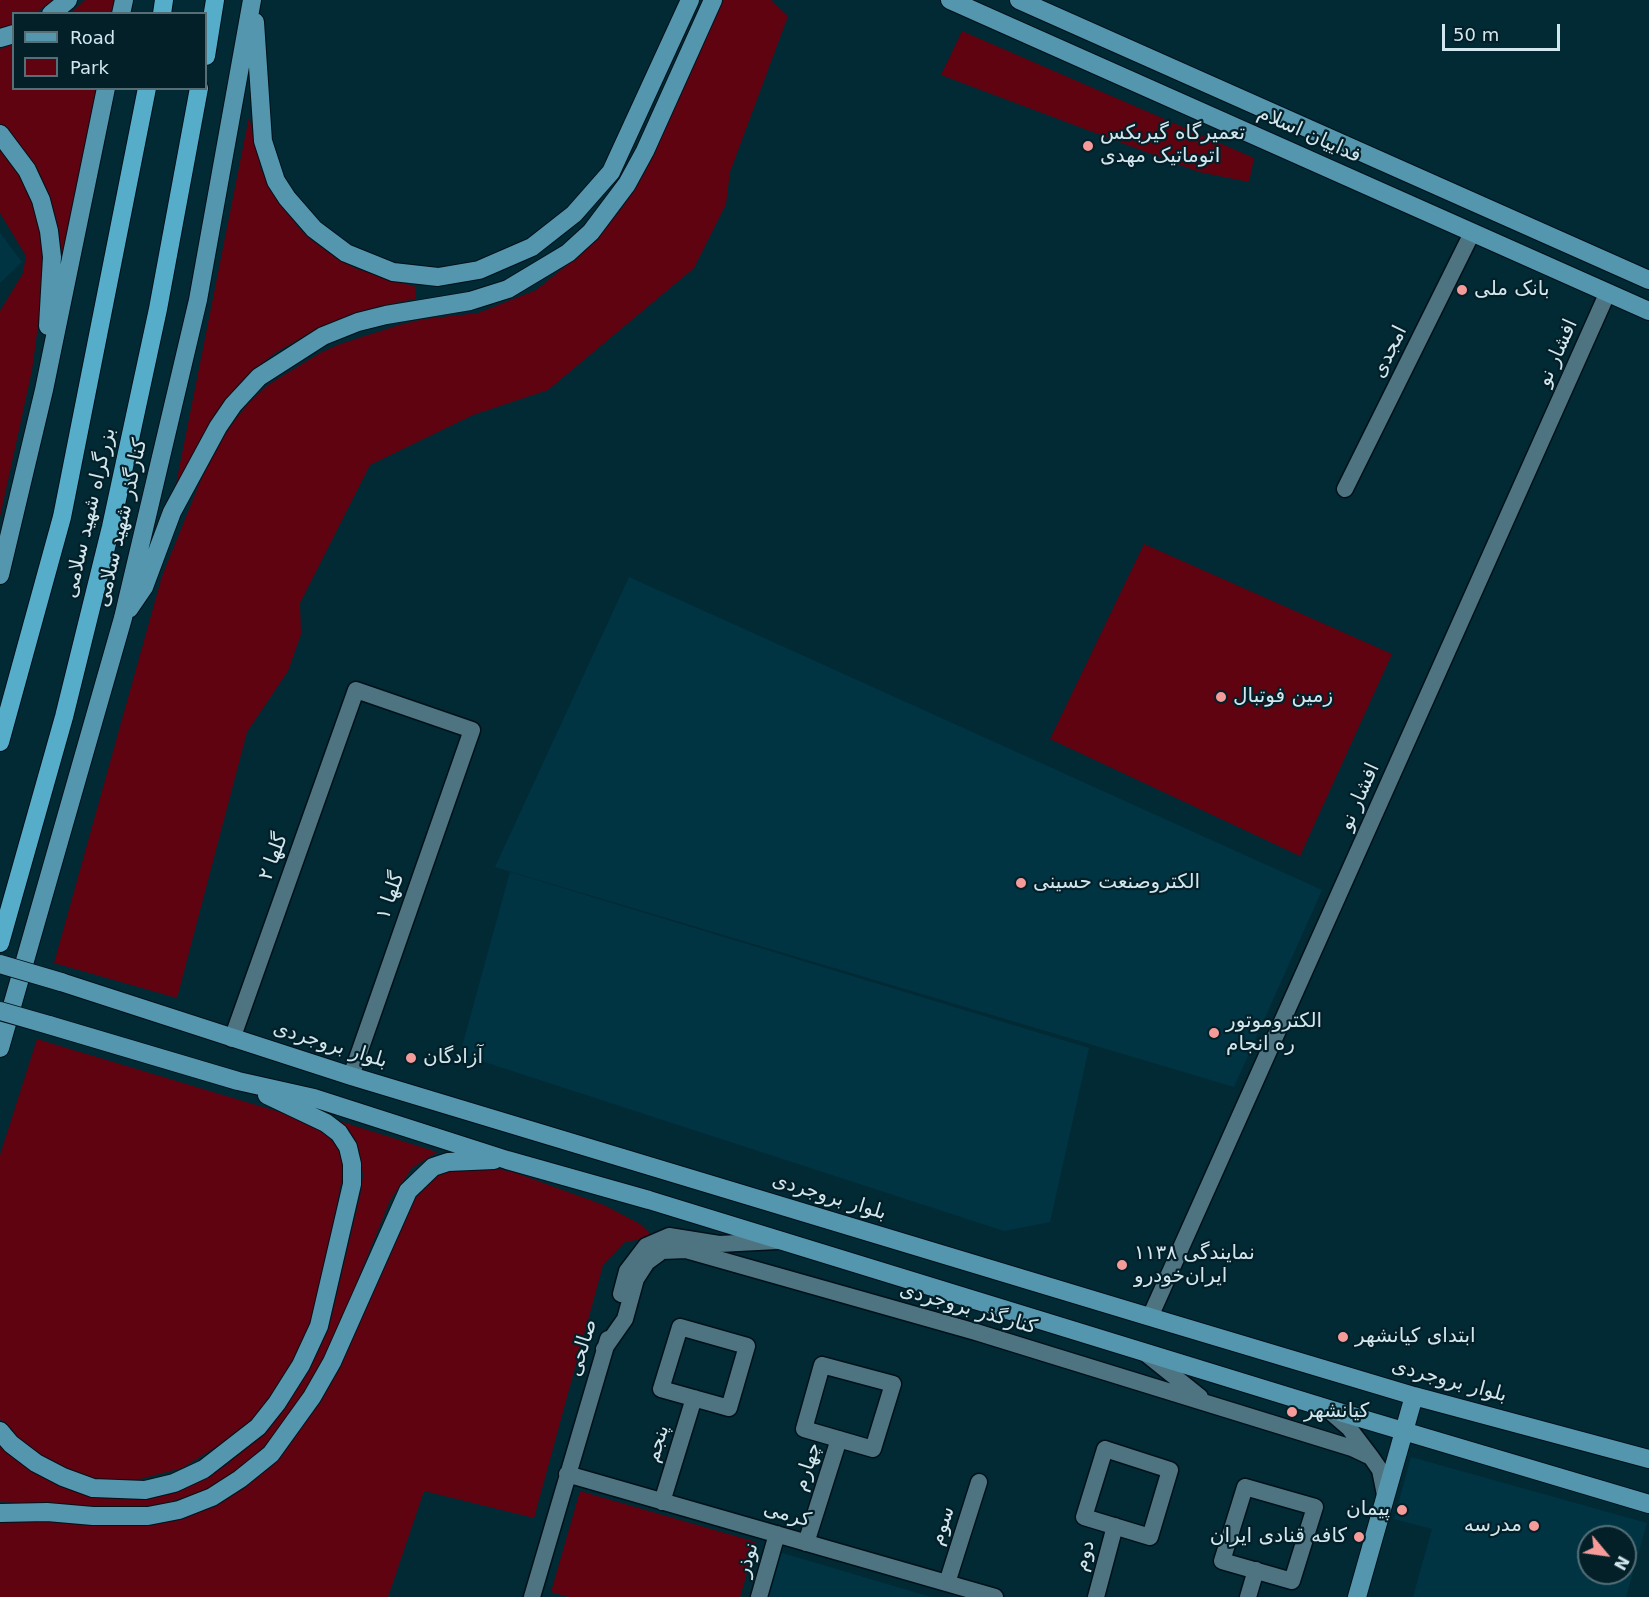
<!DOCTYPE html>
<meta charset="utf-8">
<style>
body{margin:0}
#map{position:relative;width:1649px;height:1597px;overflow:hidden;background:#022a35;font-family:"DejaVu Sans",sans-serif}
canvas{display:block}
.legend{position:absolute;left:12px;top:12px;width:195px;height:78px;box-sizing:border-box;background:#031f28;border:2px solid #566f77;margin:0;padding:8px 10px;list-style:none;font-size:18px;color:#d2e6ed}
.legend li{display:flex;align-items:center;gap:12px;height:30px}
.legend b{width:30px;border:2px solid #566f77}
.north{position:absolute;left:1577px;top:1525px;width:60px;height:60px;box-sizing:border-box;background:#031f28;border:2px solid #566f77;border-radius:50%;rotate:119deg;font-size:16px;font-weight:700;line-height:24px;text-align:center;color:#d2e6ed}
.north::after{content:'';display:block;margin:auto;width:21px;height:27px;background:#f59b99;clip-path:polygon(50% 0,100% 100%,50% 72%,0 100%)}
.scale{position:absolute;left:1442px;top:24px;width:118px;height:27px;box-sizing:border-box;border:3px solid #d2e6ed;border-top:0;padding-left:8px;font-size:18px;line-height:21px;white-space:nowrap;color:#d2e6ed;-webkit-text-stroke:4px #031f28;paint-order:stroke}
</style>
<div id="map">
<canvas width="1649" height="1597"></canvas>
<ul class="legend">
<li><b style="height:8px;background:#5396ad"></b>Road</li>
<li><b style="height:16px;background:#5f0311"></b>Park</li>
</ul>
<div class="north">N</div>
<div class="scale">50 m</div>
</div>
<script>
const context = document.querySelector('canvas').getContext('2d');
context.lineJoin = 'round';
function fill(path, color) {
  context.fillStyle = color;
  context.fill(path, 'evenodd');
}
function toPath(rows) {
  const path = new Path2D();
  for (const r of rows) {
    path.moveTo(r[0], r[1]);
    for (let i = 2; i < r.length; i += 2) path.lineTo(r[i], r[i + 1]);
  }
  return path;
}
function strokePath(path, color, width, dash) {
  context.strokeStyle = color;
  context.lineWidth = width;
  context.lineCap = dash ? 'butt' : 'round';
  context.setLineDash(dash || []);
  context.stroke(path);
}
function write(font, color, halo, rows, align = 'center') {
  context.font = font + ' "DejaVu Sans","Noto Naskh Arabic",sans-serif';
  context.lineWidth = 4.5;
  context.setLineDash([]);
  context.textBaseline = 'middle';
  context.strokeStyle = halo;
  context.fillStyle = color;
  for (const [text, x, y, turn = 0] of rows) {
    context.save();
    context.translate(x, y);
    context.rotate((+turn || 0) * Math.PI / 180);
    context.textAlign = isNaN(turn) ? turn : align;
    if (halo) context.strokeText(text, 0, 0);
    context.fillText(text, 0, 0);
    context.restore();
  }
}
fill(toPath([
 [0,233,22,262,0,283],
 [629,577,1322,890,1234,1087,495,867],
 [510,872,1089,1048,1050,1222,1004,1231,460,1054],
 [1411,1457,1647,1523,1626,1597,1413,1597,1432,1529,1394,1519],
 [1589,1537,1625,1537,1625,1573,1589,1573],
 [779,1552,931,1597,766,1597]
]), '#003443');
fill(toPath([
 [0,0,55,0,35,13,14,14,13,24,0,29],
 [85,0,118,0,116,13,70,14],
 [721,0,771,0,788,16,730,172,726,204,694,268,548,390,473,415,370,465,300,603,301,634,288,671,247,732,177,998,54,963,162,576,211,455,229,427,249,403,268,385,320,353,340,344,399,325,424,319,478,313,536,290,587,249,622,208,646,170],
 [962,31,1254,158,1249,182,1199,172,941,75],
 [13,44,14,88,103,89,76,228,59,270,14,138,0,124,0,49],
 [249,117,261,170,286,212,306,236,336,258,357,269,416,287,415,299,380,306,320,327,275,353,256,368,229,396,207,427,173,499],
 [0,145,13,161,35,203,44,252,42,297,32,370,0,517,0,311,23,273,26,256,0,213],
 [1144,544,1392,654,1300,856,1050,739],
 [37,1039,306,1120,331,1138,339,1151,344,1169,327,1252,309,1328,295,1356,260,1412,237,1434,182,1468,136,1480,116,1483,88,1478,62,1468,33,1450,15,1436,0,1419,0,1155],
 [330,1118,437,1152,412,1168,390,1200,333,1341,302,1400,281,1428,244,1466,215,1487,170,1502,142,1507,107,1507,0,1502,0,1445,32,1469,87,1495,123,1499,146,1497,175,1492,211,1475,229,1463,270,1425,303,1380,329,1327,361,1191,363,1174,354,1140,349,1132],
 [476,1165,513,1172,604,1205,640,1224,654,1237,625,1242,603,1265,534,1518,424,1491,388,1597,0,1597,0,1522,45,1520,126,1526,172,1520,214,1507,241,1489,283,1451,321,1401,339,1369,409,1203,421,1186,440,1172],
 [580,1491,756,1542,740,1597,569,1597,551,1592]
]), '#5f0311');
const minor = toPath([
 [1345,489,1472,233],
 [232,1039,356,690,472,730,351,1076],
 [621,1294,627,1271,646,1246,669,1236,719,1244,777,1241],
 [1150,1317,1607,294],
 [680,1327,747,1346,729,1408,661,1389,680,1327],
 [604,1349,625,1319,636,1279,647,1262,662,1251,686,1250,976,1332,1352,1448,1371,1457],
 [1145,1353,1200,1397],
 [822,1365,893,1384,873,1449,804,1429,822,1365],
 [1326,1408,1349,1428,1371,1457,1380,1470,1385,1495],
 [1105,1449,1170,1470,1150,1537,1084,1517,1105,1449],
 [567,1474,995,1597],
 [1245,1487,1315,1507,1292,1581,1222,1561,1245,1487],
 [662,1502,694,1398],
 [806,1543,839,1439],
 [947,1583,979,1482],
 [532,1597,608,1339],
 [759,1597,777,1534],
 [1096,1597,1115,1526],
 [1248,1597,1256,1570]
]);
const major = toPath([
 [950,0,1649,311],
 [1019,0,1649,280],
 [51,14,68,0],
 [121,14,124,0],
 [255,22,263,141,276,181,287,198,314,229,346,253,393,272,438,277,479,270,532,247,574,214,611,172,690,0],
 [0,38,14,34],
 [0,134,27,170,41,200,49,231,52,257,48,326],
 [0,575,44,390,106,88],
 [129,609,144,587,172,512,218,427,233,405,259,377,323,336,358,322,386,315,470,301,508,289,568,253,591,232,627,184,645,151,713,0],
 [61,982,351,1076,1150,1317,1414,1396,1649,1459],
 [49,1025,238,1081,314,1098,507,1160,649,1200,1326,1408,1649,1504],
 [0,1048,123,618,198,300,252,0],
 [0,1431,11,1444,36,1463,63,1477,93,1488,145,1490,174,1483,204,1469,258,1427,277,1403,301,1365,319,1326,352,1184,352,1164,348,1147,339,1133,326,1123,267,1095],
 [0,1513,47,1512,93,1516,148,1516,179,1510,212,1497,240,1479,271,1454,312,1397,332,1362,408,1191,433,1167,448,1162,494,1160],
 [1357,1597,1414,1396]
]);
const highway = toPath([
 [162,14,164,0],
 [206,56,215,0],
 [0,742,62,517,147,88],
 [0,943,64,717,111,527,158,309,199,88]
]);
strokePath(minor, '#00111a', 19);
strokePath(major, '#00111a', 20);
strokePath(highway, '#00111a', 20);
strokePath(minor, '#4e7381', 16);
strokePath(major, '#5396ad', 18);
strokePath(highway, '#56adca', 18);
const majorBridge = toPath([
 [0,964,61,982],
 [0,1011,49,1025]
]);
strokePath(majorBridge, '#00111a', 20, []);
strokePath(majorBridge, '#5396ad', 18);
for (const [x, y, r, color] of [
 [1088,146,6,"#f59b99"],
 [1462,290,6,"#f59b99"],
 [1221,697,6,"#f59b99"],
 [1021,883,6,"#f59b99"],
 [1214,1033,6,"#f59b99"],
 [411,1058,6,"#f59b99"],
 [1122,1265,6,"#f59b99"],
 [1343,1337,6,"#f59b99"],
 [1292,1412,6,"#f59b99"],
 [1402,1510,6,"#f59b99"],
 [1534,1526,6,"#f59b99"],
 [1359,1537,6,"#f59b99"]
]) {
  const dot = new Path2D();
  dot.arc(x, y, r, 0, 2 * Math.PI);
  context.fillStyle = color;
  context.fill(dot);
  strokePath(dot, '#031f28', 2);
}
write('20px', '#d2e6ed', '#031f28', [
 ["تعمیرگاه گیربکس",1100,134],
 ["اتوماتیک مهدی",1100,157],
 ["بانک ملی",1474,290],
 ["زمین فوتبال",1233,697],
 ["الکتروصنعت حسینی",1033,883],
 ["الکتروموتور",1226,1022],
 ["ره انجام",1226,1045],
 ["آزادگان",423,1058],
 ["نمایندگی ۱۱۳۸",1134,1254],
 ["ایران‌خودرو",1134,1277],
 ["ابتدای کیانشهر",1355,1337],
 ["کیانشهر",1304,1412],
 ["پیمان",1390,1510,"right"],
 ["مدرسه",1522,1526,"right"],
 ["کافه قنادی ایران",1347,1537,"right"]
], 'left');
write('20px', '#d2e6ed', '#031f28', [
 ["فداییان اسلام",1309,135,24],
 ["امجدی",1390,352,-64],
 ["افشار نو",1558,353,-66],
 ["بزرگراه شهید سلامی",90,513,-77],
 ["کنارگذر شهید سلامی",122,523,-77],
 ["افشار نو",1360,797,-66],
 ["گلها ۲",274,857,-70],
 ["گلها ۱",391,896,-71],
 ["بلوار بروجردی",330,1045,17],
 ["بلوار بروجردی",829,1197,17],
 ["کنارگذر بروجردی",968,1309,16],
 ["صالحی",583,1348,-73],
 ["بلوار بروجردی",1449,1381,15],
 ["پنجم",658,1444,-73],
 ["چهارم",808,1467,-72],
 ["کرمی",787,1515,16],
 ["سوم",943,1526,-72],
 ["دوم",1085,1556,-75],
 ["نوذر",748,1560,-74]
]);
</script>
